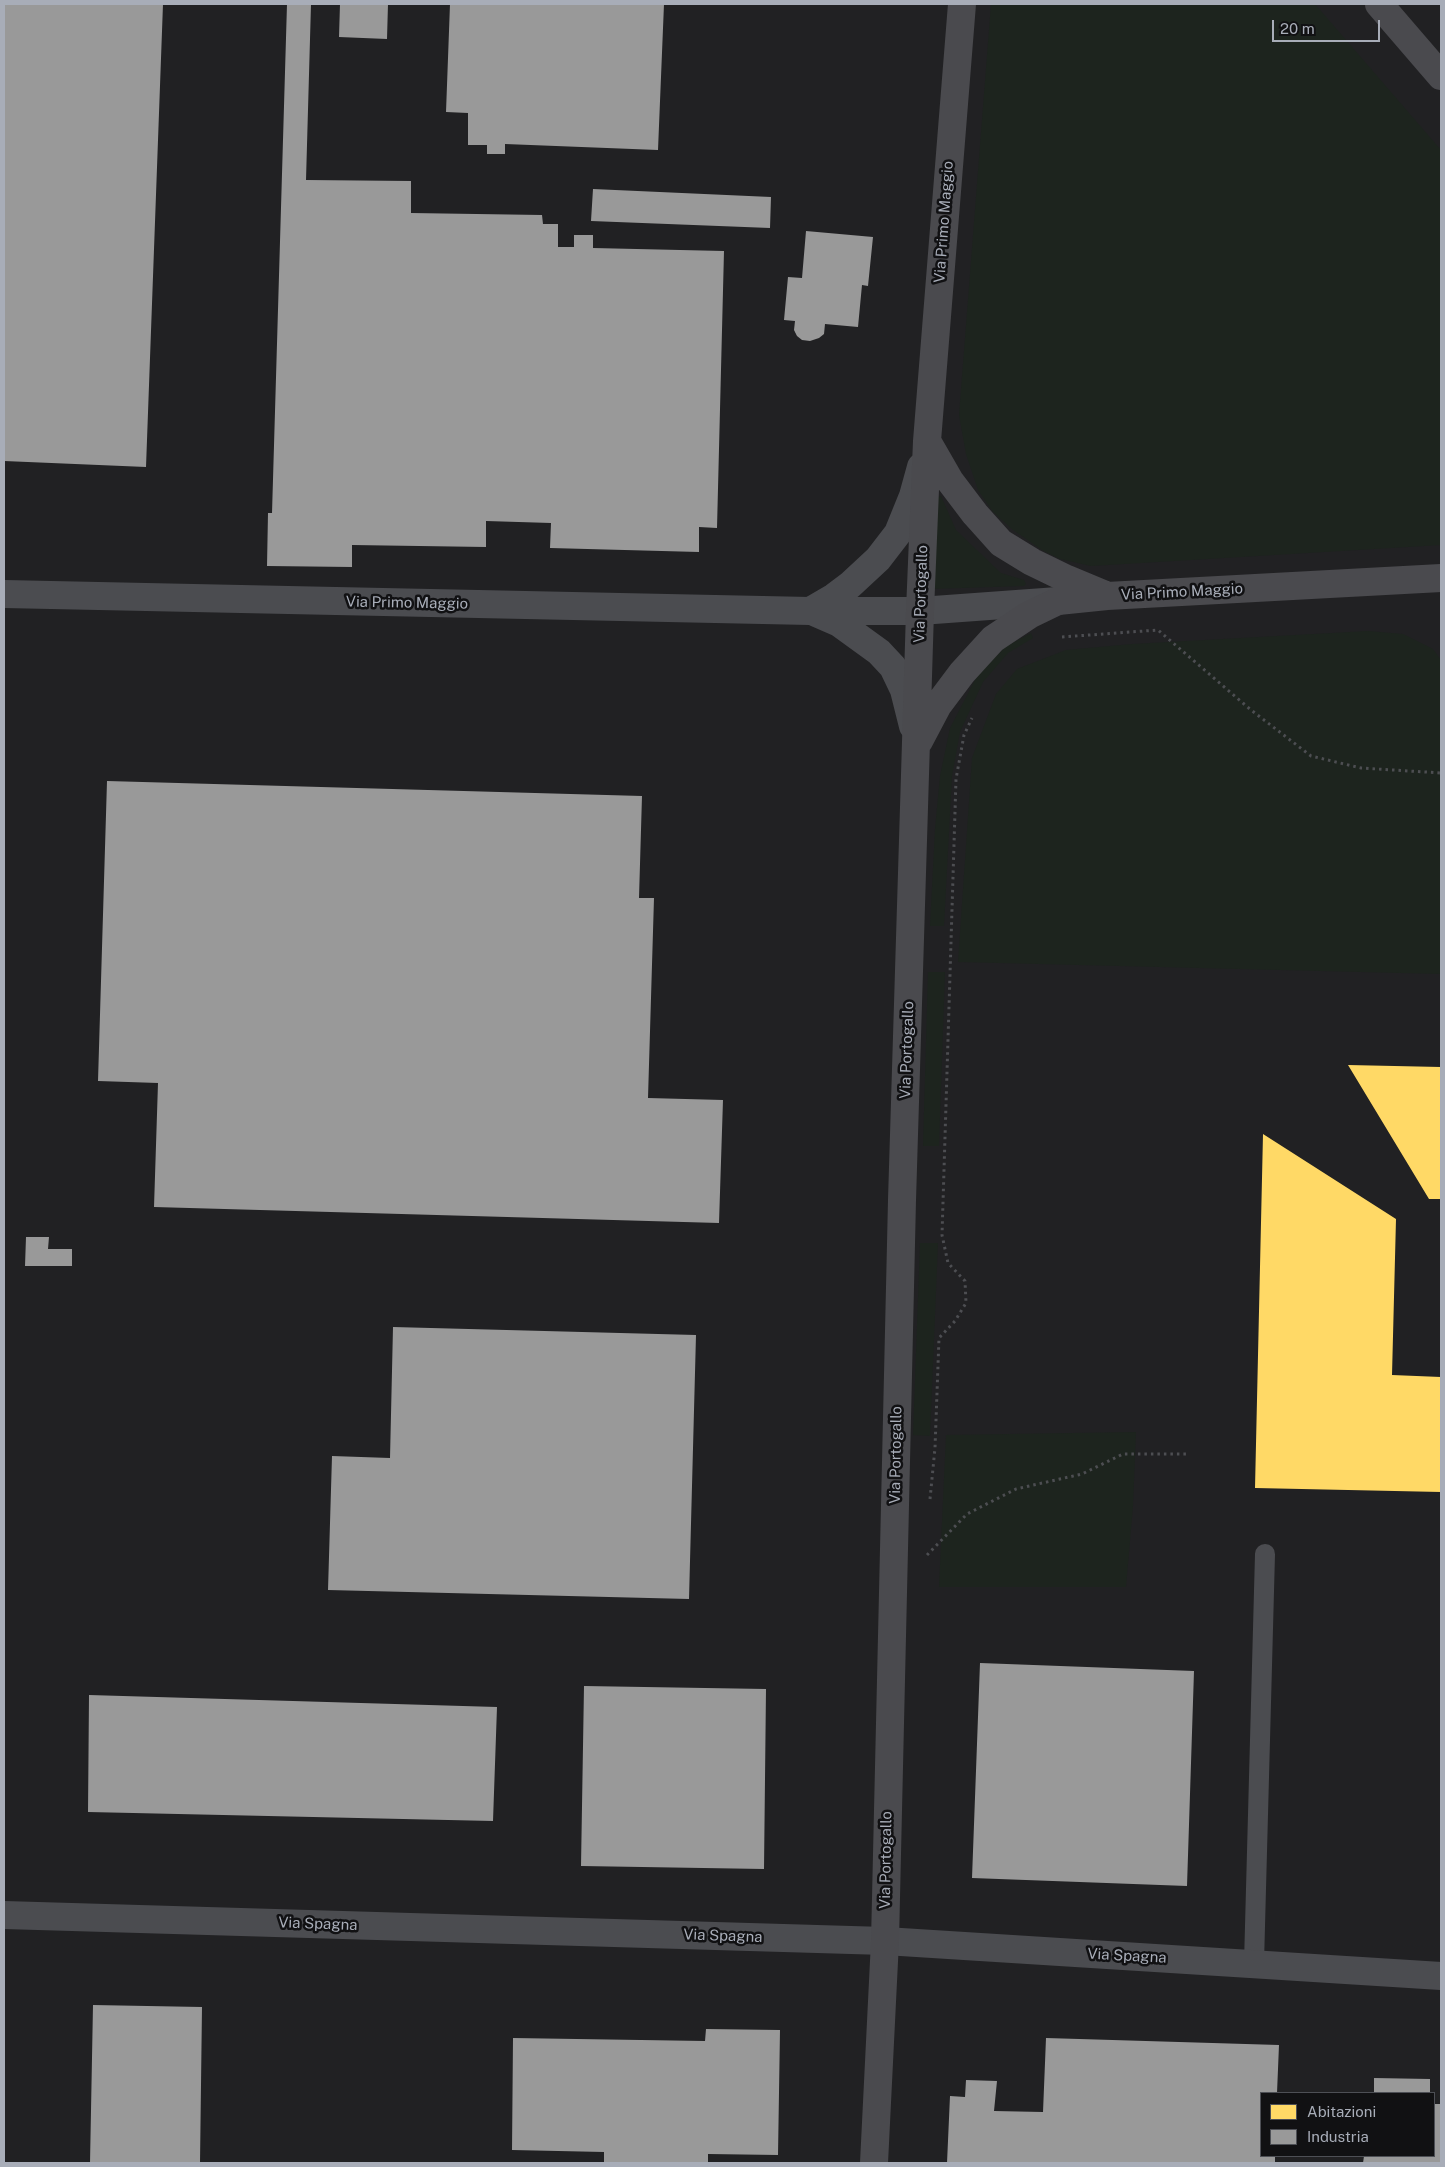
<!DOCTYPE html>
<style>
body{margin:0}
#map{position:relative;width:1445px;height:2167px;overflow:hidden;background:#171717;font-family:"Public Sans",sans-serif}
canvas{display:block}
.frame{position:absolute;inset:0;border:5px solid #a8adb8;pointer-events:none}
.legend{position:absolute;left:1260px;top:2092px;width:175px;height:65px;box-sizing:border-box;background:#111113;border:1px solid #4d4f55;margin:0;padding:6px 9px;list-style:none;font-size:15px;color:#a8adb8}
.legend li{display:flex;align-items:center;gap:10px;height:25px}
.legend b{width:25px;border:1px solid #4d4f55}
.scale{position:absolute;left:1272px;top:20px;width:108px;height:22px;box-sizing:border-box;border:2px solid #a8adb8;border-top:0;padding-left:6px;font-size:15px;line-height:18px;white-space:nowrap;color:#a8adb8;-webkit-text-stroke:4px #111113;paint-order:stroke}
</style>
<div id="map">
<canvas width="1445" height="2167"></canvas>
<div class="frame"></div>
<ul class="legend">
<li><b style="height:14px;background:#ffd966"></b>Abitazioni</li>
<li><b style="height:14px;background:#999"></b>Industria</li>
</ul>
<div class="scale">20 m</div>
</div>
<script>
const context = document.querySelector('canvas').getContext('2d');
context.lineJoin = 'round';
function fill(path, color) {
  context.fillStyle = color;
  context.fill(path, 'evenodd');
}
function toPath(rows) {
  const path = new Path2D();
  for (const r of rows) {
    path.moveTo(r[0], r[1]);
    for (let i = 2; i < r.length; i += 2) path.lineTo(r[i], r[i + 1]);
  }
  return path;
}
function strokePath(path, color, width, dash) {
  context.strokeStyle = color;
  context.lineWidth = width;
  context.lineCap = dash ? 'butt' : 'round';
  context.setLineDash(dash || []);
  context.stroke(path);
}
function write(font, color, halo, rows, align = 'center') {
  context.font = font + ' "Public Sans",sans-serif';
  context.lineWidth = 5;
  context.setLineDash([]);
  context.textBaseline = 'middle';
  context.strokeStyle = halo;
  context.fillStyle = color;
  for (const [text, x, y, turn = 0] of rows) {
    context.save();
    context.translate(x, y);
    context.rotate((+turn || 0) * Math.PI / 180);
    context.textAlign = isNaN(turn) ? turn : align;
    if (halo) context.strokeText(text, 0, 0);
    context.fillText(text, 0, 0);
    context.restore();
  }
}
fill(toPath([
 [4,4,1441,4,1441,2163,4,2163],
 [1261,2093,1434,2093,1434,2156,1261,2156]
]), '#212123');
fill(toPath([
 [991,4,1315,4,1441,150,1441,545,1091,566,1060,559,1042,550,1013,530,993,512,978,490,966,454,959,415],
 [941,496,956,530,1001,573,1024,580,1026,584,1024,586,931,589,937,497],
 [1368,631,1403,634,1433,649,1441,660,1441,974,958,962,972,758,996,694,1017,669,1066,650,1132,644],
 [1031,633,1033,638,1008,653,983,682,960,732,952,776,944,926,930,926,935,829,940,776,950,728,977,676,1005,647],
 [928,972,945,972,939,1146,923,1146],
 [920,1243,938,1243,930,1436,913,1435],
 [1136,1432,1133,1506,1126,1587,939,1587,946,1435]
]), '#1d241e');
fill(toPath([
 [1348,1065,1441,1067,1441,1199,1429,1199],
 [1263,1134,1396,1219,1392,1375,1441,1377,1441,1492,1255,1488]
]), '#ffd966');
fill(toPath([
 [4,4,163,4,146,467,4,461],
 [287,4,311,4,306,180,411,181,411,213,542,215,543,224,558,224,558,247,574,247,574,235,593,235,593,248,724,251,717,528,699,527,699,552,550,548,551,523,486,521,486,547,352,545,352,567,267,566,268,513,272,513],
 [340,4,388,4,387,39,339,37],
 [450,4,664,4,658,150,505,144,505,154,487,154,487,145,468,145,468,113,446,112],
 [593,189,771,197,770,228,591,221],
 [806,231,873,237,868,286,862,285,858,327,825,324,824,334,819,338,810,341,802,340,797,336,794,330,795,321,784,320,788,277,802,278],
 [107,781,642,796,639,898,654,898,648,1098,723,1100,719,1223,154,1207,158,1083,98,1081],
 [26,1237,49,1237,48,1249,72,1249,72,1266,25,1266],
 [393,1327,696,1335,689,1599,328,1590,332,1456,390,1458],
 [980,1663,1194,1671,1187,1886,972,1878],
 [584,1686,766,1689,764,1869,581,1866],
 [89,1695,497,1707,493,1821,88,1812],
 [93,2005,202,2007,200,2163,90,2163],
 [706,2029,780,2030,778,2155,708,2154,708,2163,604,2163,604,2152,512,2150,513,2038,705,2041],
 [1046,2038,1279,2045,1277,2093,1261,2093,1261,2156,1275,2156,1275,2163,947,2163,950,2096,965,2097,966,2080,997,2081,994,2111,1043,2112],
 [1374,2078,1430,2079,1430,2093,1374,2093],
 [1434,2104,1441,2104,1441,2163,1363,2163,1364,2156,1434,2156]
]), '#999');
strokePath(toPath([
 [1062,637,1158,630,1251,710,1311,756,1361,768,1441,773],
 [930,1499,935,1448,939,1338,955,1321,966,1303,965,1281,948,1263,942,1235,956,779,964,735,972,718],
 [927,1555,967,1514,1016,1489,1082,1474,1123,1454,1186,1454]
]), '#4d4e52', 3, [2.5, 4]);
strokePath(toPath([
 [1254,1963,1265,1554]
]), '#4b4c50', 20);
strokePath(toPath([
 [4,594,810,611,920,611,1058,601],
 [810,611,834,597,850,585,878,559,898,533,913,496,921,467],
 [816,613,839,623,879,652,893,667,904,690,913,726],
 [4,1915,885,1941,1441,1976]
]), '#4b4c50', 28);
strokePath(toPath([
 [1379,4,1441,76],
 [927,441,950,481,975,514,1001,543,1032,562,1067,579,1103,594],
 [919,741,938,705,962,673,993,639,1029,615,1058,601,1107,596,1441,578],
 [874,2163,885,1941,902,1200,920,611,927,441,962,4]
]), '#4a4a4e', 28);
write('15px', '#a8adb8', '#111113', [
 ["Via Primo Maggio",944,222,-86],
 ["Via Primo Maggio",1182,592,-3],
 ["Via Portogallo",921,594,-88],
 ["Via Primo Maggio",407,603,1],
 ["Via Portogallo",907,1050,-88],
 ["Via Portogallo",896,1455,-89],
 ["Via Portogallo",886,1860,-89],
 ["Via Spagna",318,1924,2],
 ["Via Spagna",723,1936,2],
 ["Via Spagna",1127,1956,3]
]);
</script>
